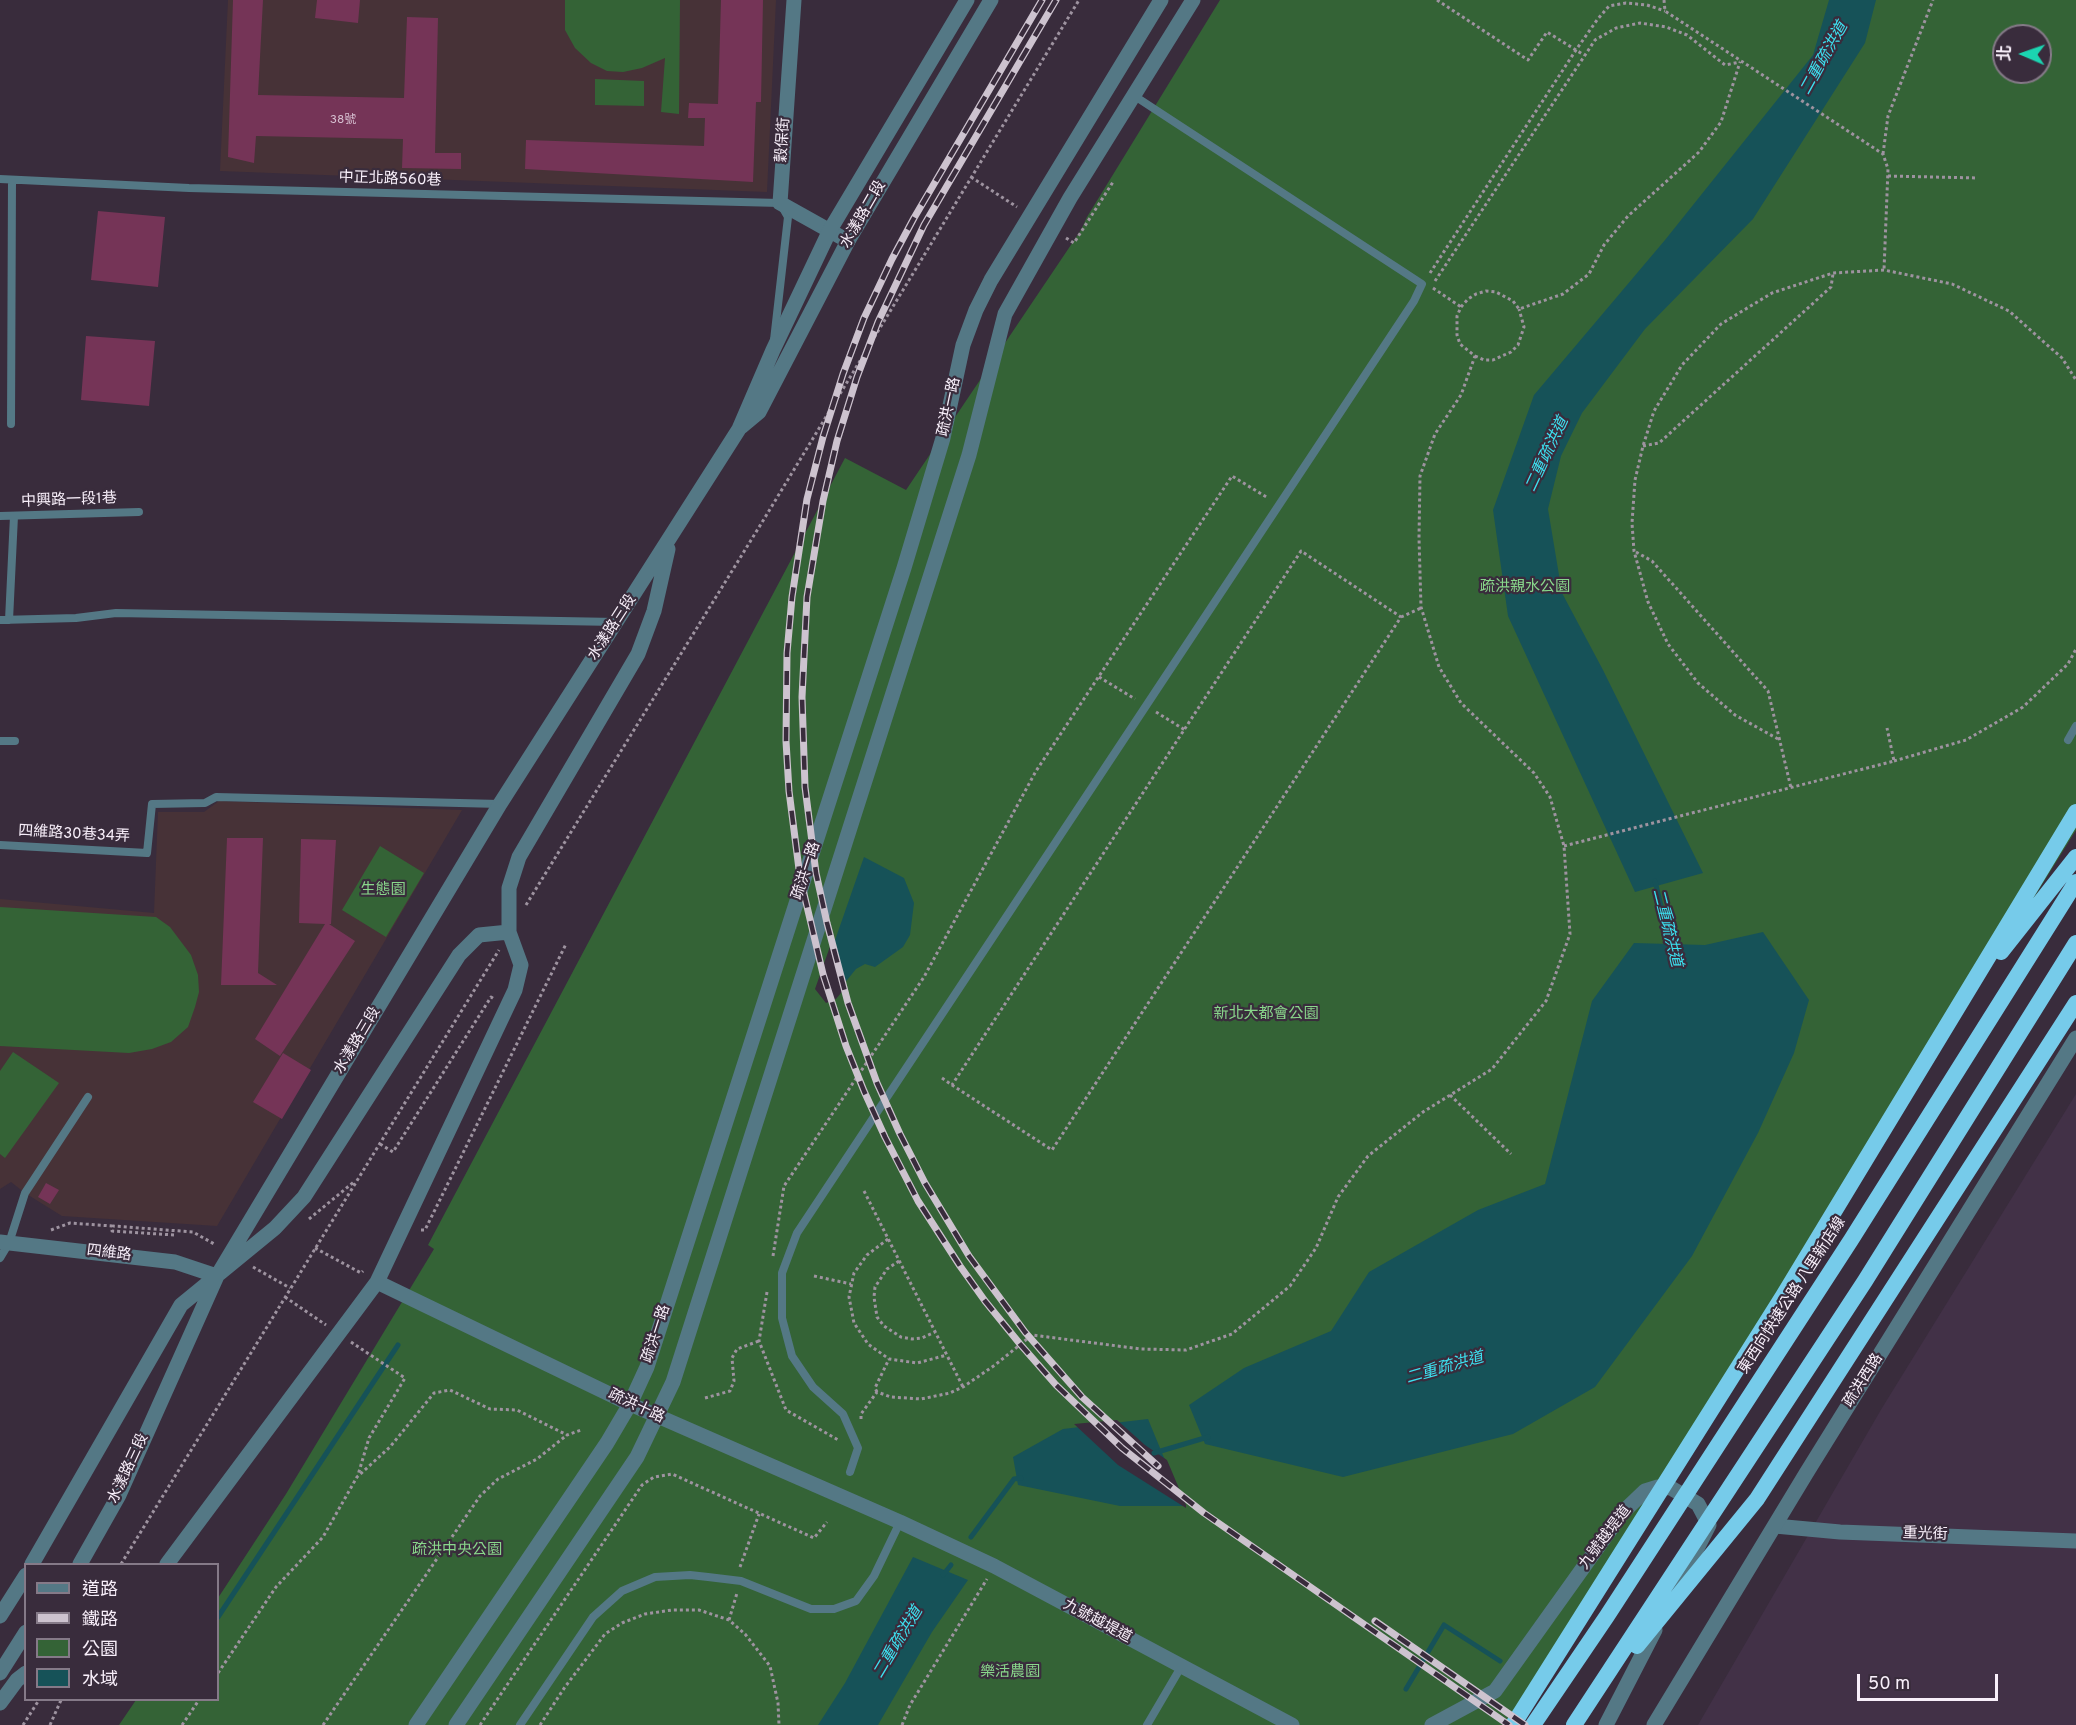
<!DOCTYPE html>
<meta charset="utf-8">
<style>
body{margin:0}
#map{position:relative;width:2076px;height:1725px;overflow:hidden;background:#392c3c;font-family:Overpass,"Noto Sans TC",sans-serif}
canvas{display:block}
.legend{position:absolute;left:24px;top:1563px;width:195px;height:138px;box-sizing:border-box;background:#392c3c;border:2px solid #857a88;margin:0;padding:8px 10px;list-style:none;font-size:18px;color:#f8effa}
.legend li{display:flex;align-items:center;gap:12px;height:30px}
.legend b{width:30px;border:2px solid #857a88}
.north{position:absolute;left:1992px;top:24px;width:60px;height:60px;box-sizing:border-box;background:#392c3c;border:2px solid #857a88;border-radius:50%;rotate:272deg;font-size:16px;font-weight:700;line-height:24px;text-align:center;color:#f8effa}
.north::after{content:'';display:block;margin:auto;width:21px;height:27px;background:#1bd5b1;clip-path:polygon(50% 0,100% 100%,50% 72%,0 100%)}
.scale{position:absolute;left:1857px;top:1674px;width:141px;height:27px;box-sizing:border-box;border:3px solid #f8effa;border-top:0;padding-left:8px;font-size:18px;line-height:21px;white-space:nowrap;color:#f8effa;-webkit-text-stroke:4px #392c3c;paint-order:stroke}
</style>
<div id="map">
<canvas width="2076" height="1725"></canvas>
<ul class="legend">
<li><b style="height:8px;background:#547885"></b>道路</li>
<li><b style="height:8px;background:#cdc3cf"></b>鐵路</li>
<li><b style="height:16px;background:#346336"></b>公園</li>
<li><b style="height:16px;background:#165258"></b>水域</li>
</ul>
<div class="north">北</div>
<div class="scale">50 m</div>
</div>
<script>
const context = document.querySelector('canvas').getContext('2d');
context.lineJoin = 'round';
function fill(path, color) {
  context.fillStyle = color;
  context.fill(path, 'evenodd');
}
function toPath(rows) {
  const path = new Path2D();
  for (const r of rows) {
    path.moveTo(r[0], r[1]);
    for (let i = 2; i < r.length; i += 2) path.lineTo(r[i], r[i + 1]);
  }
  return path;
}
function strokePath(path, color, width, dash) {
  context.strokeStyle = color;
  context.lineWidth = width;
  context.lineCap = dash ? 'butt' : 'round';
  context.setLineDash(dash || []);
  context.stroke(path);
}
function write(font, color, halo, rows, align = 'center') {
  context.font = font + ' Overpass,"Noto Sans TC",sans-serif';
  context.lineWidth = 4.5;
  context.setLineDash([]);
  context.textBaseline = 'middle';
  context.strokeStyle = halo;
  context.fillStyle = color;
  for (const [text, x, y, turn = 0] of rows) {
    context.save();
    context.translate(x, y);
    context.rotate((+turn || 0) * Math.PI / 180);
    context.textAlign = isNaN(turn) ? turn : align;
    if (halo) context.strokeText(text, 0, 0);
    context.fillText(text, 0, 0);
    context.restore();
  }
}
fill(toPath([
 [2076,1094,2076,1725,1698,1725,1882,1408]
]), '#423147');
fill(toPath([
 [228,0,776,0,767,192,220,171],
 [219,801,462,810,217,1226,62,1216,25,1193,11,1182,0,1189,0,899,154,913,158,812,204,812]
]), '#473237');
fill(toPath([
 [565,0,680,0,679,114,661,112,665,58,642,68,623,72,607,71,591,63,575,48,565,30],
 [1220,0,2076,0,2076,830,1519,1725,119,1725,136,1700,218,1700,218,1598,286,1494,434,1249,428,1245,845,458,906,490,1081,230,1087,217],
 [2004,36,2040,36,2040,72,2004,72],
 [595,79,644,81,644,106,595,105],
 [380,846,424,873,386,937,342,910],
 [0,907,156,917,170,927,191,955,198,975,199,992,195,1007,188,1027,171,1042,152,1049,129,1053,0,1046],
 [13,1052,59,1083,5,1158,0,1154,0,1071]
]), '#346336');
fill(toPath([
 [1829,0,1876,0,1865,43,1753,219,1645,329,1582,413,1561,456,1548,509,1562,593,1603,670,1703,873,1635,892,1508,616,1493,510,1534,395,1665,240,1813,55],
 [864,857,904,878,914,903,910,935,903,947,875,967,865,964,856,969,834,996,818,989],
 [1763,932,1809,1000,1794,1053,1758,1133,1692,1256,1595,1387,1513,1434,1343,1477,1205,1444,1189,1405,1244,1368,1331,1331,1369,1272,1478,1210,1545,1184,1592,1001,1634,943,1705,945],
 [1148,1419,1184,1506,1120,1506,1018,1485,1013,1457,1063,1429],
 [913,1557,968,1580,932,1632,878,1725,818,1725,845,1683]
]), '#165258');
fill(toPath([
 [833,938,846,987,836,999,826,1003,815,989],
 [1117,1420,1145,1445,1167,1460,1186,1505,1186,1508,1118,1465,1074,1424]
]), '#392c3c');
strokePath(toPath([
 [1655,881,1672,951],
 [1154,1453,1208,1437],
 [971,1537,1014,1479,1021,1478],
 [943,1575,951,1565],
 [218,1617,398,1345],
 [1406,1689,1444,1625,1500,1661]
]), '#165258', 5);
fill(toPath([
 [233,0,263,0,258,95,404,98,407,17,438,18,435,153,461,153,461,169,402,168,403,139,256,136,254,163,228,157],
 [317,0,360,0,358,23,315,18],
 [721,0,763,0,761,102,756,102,753,182,525,169,526,140,704,146,705,118,688,118,689,103,718,104],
 [98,211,165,217,158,287,91,280],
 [86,336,155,341,149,406,81,400],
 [227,838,263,838,258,973,277,985,221,985],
 [301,839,336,840,331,924,329,924,355,941,280,1056,255,1039,325,924,299,923],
 [283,1053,311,1070,282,1119,253,1102],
 [46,1183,59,1190,50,1204,38,1197]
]), '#753457');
strokePath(toPath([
 [1437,0,1528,60,1547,32,1584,55],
 [1664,0,1665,11,1883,154,1888,169,1884,270],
 [1883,154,1888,116,1933,0],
 [1888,176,1978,178],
 [971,177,1017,207],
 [1066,238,1074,243,1113,182],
 [1430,273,1576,50,1597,20,1609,6,1626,3,1647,5,1665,11],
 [1435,281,1595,40,1616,28,1640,23,1666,27,1687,35,1725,65,1740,62],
 [1433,288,1461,307],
 [1475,356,1484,360,1493,360,1511,352,1518,345,1524,327,1519,309],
 [1643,446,1659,443,1831,287,1833,274],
 [1636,552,1652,561,1768,691,1791,788],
 [1401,617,1421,608],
 [1099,677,1135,699],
 [1156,712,1185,730],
 [1778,739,1735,715,1698,683,1668,644,1648,602,1634,551,1632,523,1635,480,1643,446,1654,411,1682,365,1721,324,1772,293,1833,273,1884,270,1952,284,2009,311,2062,358,2076,380],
 [1894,761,1966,740,2023,707,2068,664,2076,649],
 [1564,846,1894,761,1887,728],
 [526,905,761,524,1079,0],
 [942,1078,952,1085,1052,1150,1401,617,1301,551,952,1085],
 [1450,1095,1511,1154],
 [380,1144,393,1152,491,997,494,999],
 [864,1191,963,1387],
 [309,1219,355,1181],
 [51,1230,70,1223,112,1226],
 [421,1230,425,1230,566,944],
 [174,1235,112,1231,113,1226,193,1232,216,1245],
 [888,1239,867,1255,854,1273,849,1297,854,1323,868,1344,889,1359,917,1363,947,1355],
 [315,1248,361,1273,363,1271],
 [773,1256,784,1186,924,977,1036,771,1232,476,1268,498],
 [899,1261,887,1269,875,1287,874,1297,877,1317,884,1326,901,1337,912,1339,922,1338,935,1332],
 [253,1267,290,1288],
 [814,1276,851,1284],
 [767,1292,759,1341,786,1410,840,1441],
 [285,1297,326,1325],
 [351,1342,405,1378,369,1438,358,1475],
 [877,1392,875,1388,889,1359],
 [705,1398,730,1391,734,1381,732,1358,737,1349,759,1341],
 [861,1419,861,1414,877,1392,891,1397,921,1399,950,1393,963,1387,995,1365,1032,1335,1141,1349,1186,1350,1232,1334,1290,1286,1316,1248,1338,1197,1368,1156,1423,1112,1492,1069,1546,1001,1570,934,1564,846,1550,797,1534,773,1461,703,1439,667,1421,607,1419,538,1420,476,1435,434,1461,395,1475,356,1460,344,1457,335,1457,316,1461,307,1468,299,1476,294,1486,291,1496,292,1513,301,1519,309,1563,294,1589,274,1604,245,1628,216,1699,152,1721,122,1740,62],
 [121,1564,499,950],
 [740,1567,759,1514],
 [729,1620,737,1593],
 [218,1673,276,1587,323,1537,357,1477,390,1447,434,1393,450,1390,490,1409,517,1410,567,1435,581,1430],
 [23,1725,39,1700],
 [50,1725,61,1700],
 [182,1725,199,1700],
 [323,1725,480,1496,498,1479,537,1459,567,1435],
 [480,1725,642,1485,654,1477,672,1474,814,1538,827,1522],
 [540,1725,565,1687,605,1634,622,1623,645,1614,672,1610,699,1610,729,1620,745,1634,770,1666,778,1703,779,1725],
 [902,1725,910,1705,987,1579]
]), '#9e93a0', 3, [3, 3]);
strokePath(toPath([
 [0,179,189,188,780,203,788,217,774,340],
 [11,424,12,180],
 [0,516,139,512],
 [0,620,76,618,116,613,616,622],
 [9,620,14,516],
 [2068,740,2076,726],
 [0,741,15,741],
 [0,845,147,853,152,804,205,803,216,797,500,804],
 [0,1258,9,1243,25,1193,88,1097],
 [850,1472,858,1448,843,1414,813,1387,792,1356,782,1318,782,1273,797,1233,1414,301,1422,284,1133,95],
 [520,1725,593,1617,622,1591,655,1577,690,1575,708,1577,741,1581,811,1609,834,1609,856,1601,874,1576,900,1522],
 [1147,1725,1181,1667]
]), '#547885', 8);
strokePath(toPath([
 [794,0,780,203,848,241],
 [1775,1526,1840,1532,2076,1541]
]), '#547885', 15);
strokePath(toPath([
 [741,427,759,412,848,241,991,0],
 [509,932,509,888,519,857,638,654,654,611,668,549],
 [0,1242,175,1262,217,1276],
 [377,1282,630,1404,900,1522,994,1566,1292,1725],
 [32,1564,181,1305,275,1228,304,1197,459,955,479,935,509,932,521,965,515,990,377,1282,167,1564],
 [80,1564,119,1495,217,1276,500,804,739,429,773,350,830,230,967,0],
 [0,1616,26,1575],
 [0,1673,26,1632],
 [0,1703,17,1680,26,1673],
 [416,1725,607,1443,630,1404,647,1367,904,568,943,438,963,345,976,310,991,280,1161,0],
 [456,1725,637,1457,673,1382,969,455,1005,314,1070,198,1193,0],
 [1432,1725,1495,1691,1623,1512,1645,1491,1658,1487,1671,1488,1698,1504,1709,1525,1673,1595],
 [1606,1725,1655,1630],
 [1654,1725,1807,1472,2076,1038]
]), '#547885', 15);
strokePath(toPath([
 [2001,952,2076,857],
 [1637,1646,1757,1499,2076,1003],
 [1513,1725,1783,1296,2076,812],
 [1533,1725,1607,1616,1851,1240,2076,882],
 [1574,1725,1865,1281,2076,943]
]), '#76cbea', 16);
const rail = toPath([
 [1042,0,914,218,892,259,864,318,843,374,823,437,807,499,792,597,787,653,786,741,789,791,800,877,823,974,846,1046,864,1091,885,1137,918,1201,960,1266,985,1301,1020,1344,1056,1385,1122,1448,1204,1513,1509,1725],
 [1056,0,924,225,878,322,857,377,837,441,823,501,807,597,802,697,805,787,816,873,827,923,848,1003,877,1083,900,1134,925,1183,969,1256,1025,1332,1082,1397,1158,1466],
 [1375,1621,1525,1725]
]);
strokePath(rail, '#cdc3cf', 7);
strokePath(rail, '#392c3c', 4.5, [14]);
write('12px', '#d7c0d1', null, [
 ["38號",343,121]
]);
write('15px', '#f8effa', '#392c3c', [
 ["穀保街",784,140,-86],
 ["中正北路560巷",390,180,2],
 ["水漾路二段",864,215,-60],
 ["疏洪一路",950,407,-78],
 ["中興路一段1巷",69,501,-2],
 ["水漾路三段",613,628,-57],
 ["四維路30巷34弄",74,835,3],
 ["疏洪一路",807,871,-72],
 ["水漾路三段",358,1041,-59],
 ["四維路",109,1254,7],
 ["東西向快速公路 八里新店線",1793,1296,-57],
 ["疏洪一路",657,1334,-72],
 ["疏洪西路",1864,1381,-58],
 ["疏洪十路",636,1407,25],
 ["水漾路三段",129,1469,-65],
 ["重光街",1925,1535,2],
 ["九號越堤道",1606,1538,-53],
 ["九號越堤道",1097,1622,28]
]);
write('15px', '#89d78b', '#392c3c', [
 ["疏洪親水公園",1525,588],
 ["生態園",383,891],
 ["新北大都會公園",1266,1015],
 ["疏洪中央公園",457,1551],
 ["樂活農園",1010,1673]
]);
write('italic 16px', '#3ce1f0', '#392c3c', [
 ["二重疏洪道",1825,59,-61],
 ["二重疏洪道",1548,455,-65],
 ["二重疏洪道",1666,928,76],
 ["二重疏洪道",1445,1369,-16],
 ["二重疏洪道",899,1643,-59]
]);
</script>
